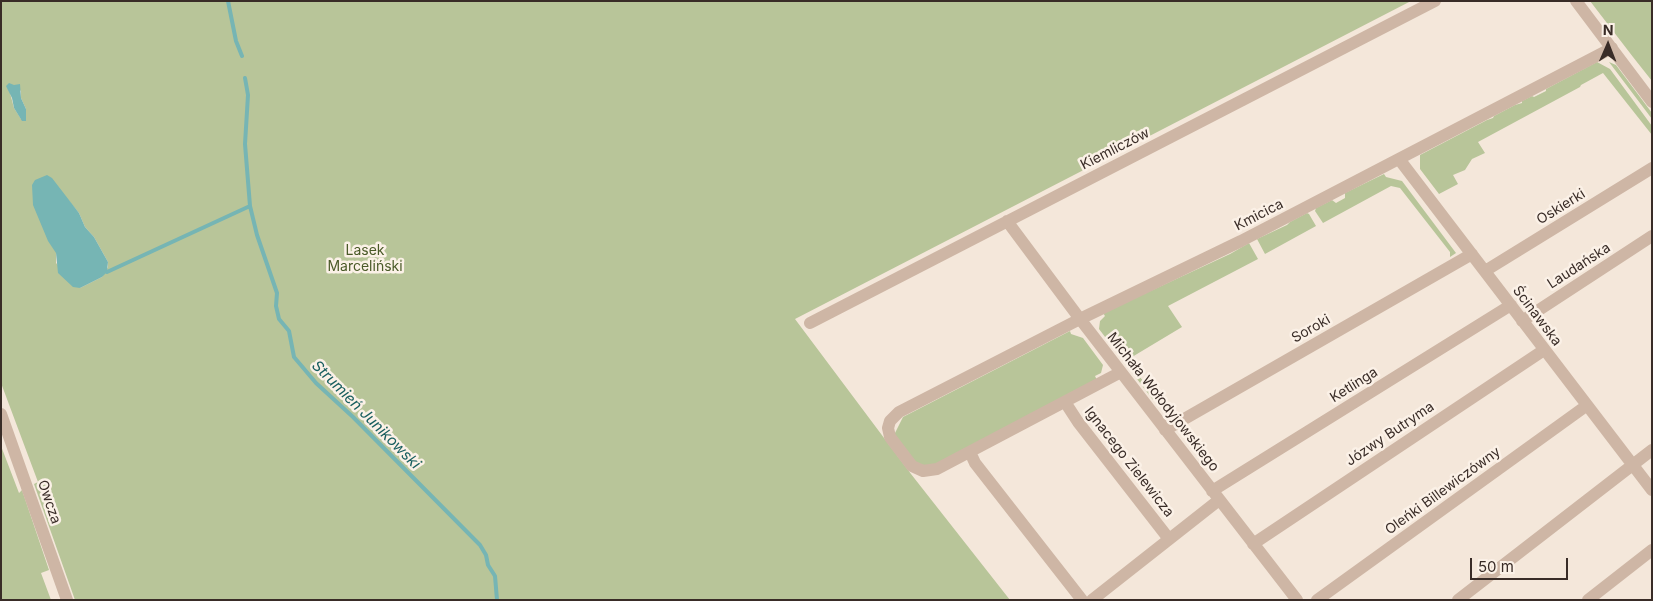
<!DOCTYPE html>
<meta charset="utf-8">
<style>
body{margin:0}
#map{position:relative;width:1653px;height:601px;overflow:hidden;background:#f4e7da;font-family:Inter,sans-serif}
canvas{display:block}
.frame{position:absolute;inset:0;border:2px solid #392c27;pointer-events:none}
.north{position:absolute;left:1583px;top:20px;width:50px;height:50px;-webkit-text-stroke:4px #fbf1e7;paint-order:stroke;rotate:1deg;font-size:14px;font-weight:700;line-height:20px;text-align:center;color:#392c27}
.north::after{content:'';display:block;margin:auto;width:18px;height:22px;background:#392c27;clip-path:polygon(50% 0,100% 100%,50% 72%,0 100%)}
.scale{position:absolute;left:1470px;top:558px;width:98px;height:22px;box-sizing:border-box;border:2px solid #392c27;border-top:0;padding-left:6px;font-size:15px;line-height:18px;white-space:nowrap;color:#392c27;-webkit-text-stroke:4px #fbf1e7;paint-order:stroke}
</style>
<div id="map">
<canvas width="1653" height="601"></canvas>
<div class="frame"></div>
<div class="north">N</div>
<div class="scale">50 m</div>
</div>
<script>
const context = document.querySelector('canvas').getContext('2d');
context.lineJoin = 'round';
function fill(path, color) {
  context.fillStyle = color;
  context.fill(path, 'evenodd');
}
function toPath(rows) {
  const path = new Path2D();
  for (const r of rows) {
    path.moveTo(r[0], r[1]);
    for (let i = 2; i < r.length; i += 2) path.lineTo(r[i], r[i + 1]);
  }
  return path;
}
function strokePath(path, color, width, dash) {
  context.strokeStyle = color;
  context.lineWidth = width;
  context.lineCap = dash ? 'butt' : 'round';
  context.setLineDash(dash || []);
  context.stroke(path);
}
function write(font, color, halo, rows, align = 'center') {
  context.font = font + ' Inter,sans-serif';
  context.lineWidth = 5;
  context.setLineDash([]);
  context.textBaseline = 'middle';
  context.strokeStyle = halo;
  context.fillStyle = color;
  for (const [text, x, y, turn = 0] of rows) {
    context.save();
    context.translate(x, y);
    context.rotate((+turn || 0) * Math.PI / 180);
    context.textAlign = isNaN(turn) ? turn : align;
    if (halo) context.strokeText(text, 0, 0);
    context.fillText(text, 0, 0);
    context.restore();
  }
}
fill(toPath([
 [1,1,1411,1,795,319,911,474,1010,600,75,600,34,484,38,482,1,383],
 [13,85,21,91,21,98,26,109,25,119,21,119,14,108,10,93],
 [69,201,79,213,85,227,94,237,108,262,108,267,102,277,80,288,56,263,56,253],
 [1590,1,1652,1,1652,81,1633,57],
 [1597,62,1610,69,1652,126,1652,135,1603,73,1581,85,1580,87,1478,142,1485,153,1472,159,1465,170,1453,175,1458,184,1439,194,1420,169,1420,155,1487,120,1493,118,1494,116,1515,105,1522,103,1522,101,1532,96,1534,97,1546,91,1546,89],
 [1609,62,1616,65,1652,113,1652,119],
 [1384,174,1386,177,1402,181,1456,253,1450,257,1450,252,1400,188,1391,186,1323,223,1315,211,1316,208,1332,200,1336,203,1345,198,1345,193],
 [1307,213,1309,214,1316,226,1265,254,1257,239,1287,225,1290,222],
 [1249,243,1258,259,1168,306,1182,327,1127,360,1156,398,1153,400,1099,329,1100,321,1105,316,1103,313,1230,254],
 [1070,331,1071,334,1083,338,1103,365,1101,373,1095,376,1097,380,933,466,917,465,894,435,903,417],
 [1,446,19,493,22,490,49,570,41,573,51,600,1,600]
]), '#b8c599');
fill(toPath([
 [9,83,14,85,20,84,21,98,26,109,26,121,22,121,14,108,12,98,6,86],
 [47,175,52,178,79,213,85,227,94,237,108,262,107,272,102,277,80,288,73,287,58,273,56,253,48,241,33,205,32,185,35,180]
]), '#76b5b4');
strokePath(toPath([
 [228,1,236,41,242,56],
 [245,78,248,95,245,144,250,206,257,235,277,293,276,306,279,319,289,331,294,357,316,383,353,417,480,545,486,555,488,565,495,576,497,600],
 [107,272,250,206]
]), '#76b5b4', 4);
strokePath(toPath([
 [1576,1,1652,102],
 [1399,159,1652,490],
 [1007,221,1080,319,1297,600],
 [1485,271,1652,168],
 [1522,321,1652,236],
 [810,323,1435,1],
 [1121,372,937,469,923,471,912,466,890,437,888,428,890,421,899,412,1080,319,1241,241,1612,48],
 [1065,402,1078,422,1169,539],
 [1,414,67,600],
 [1165,430,1472,254],
 [970,452,975,463,1082,600],
 [1212,491,1511,305],
 [1253,544,1544,350],
 [1092,600,1219,500],
 [1317,600,1586,406],
 [1458,600,1652,450],
 [1588,600,1652,550]
]), '#ceb6a5', 12);
write('14px', '#392c27', '#fbf1e7', [
 ["Kiemliczów",1115,149,-27],
 ["Oskierki",1561,207,-32],
 ["Kmicica",1259,215,-27],
 ["Laudańska",1579,266,-33],
 ["Ścinawska",1537,316,53],
 ["Soroki",1311,329,-30],
 ["Ketlinga",1354,385,-32],
 ["Michała Wołodyjowskiego",1163,402,52],
 ["Józwy Butryma",1390,434,-34],
 ["Ignacego Zielewicza",1129,462,52],
 ["Oleńki Billewiczówny",1443,491,-36],
 ["Owcza",49,502,71]
]);
write('14px', '#4a5a28', '#fbf1e7', [
 ["Lasek",365,251],
 ["Marceliński",365,267]
]);
write('italic 15px', '#185e5f', '#fbf1e7', [
 ["Strumień Junikowski",366,415,45]
]);
</script>
